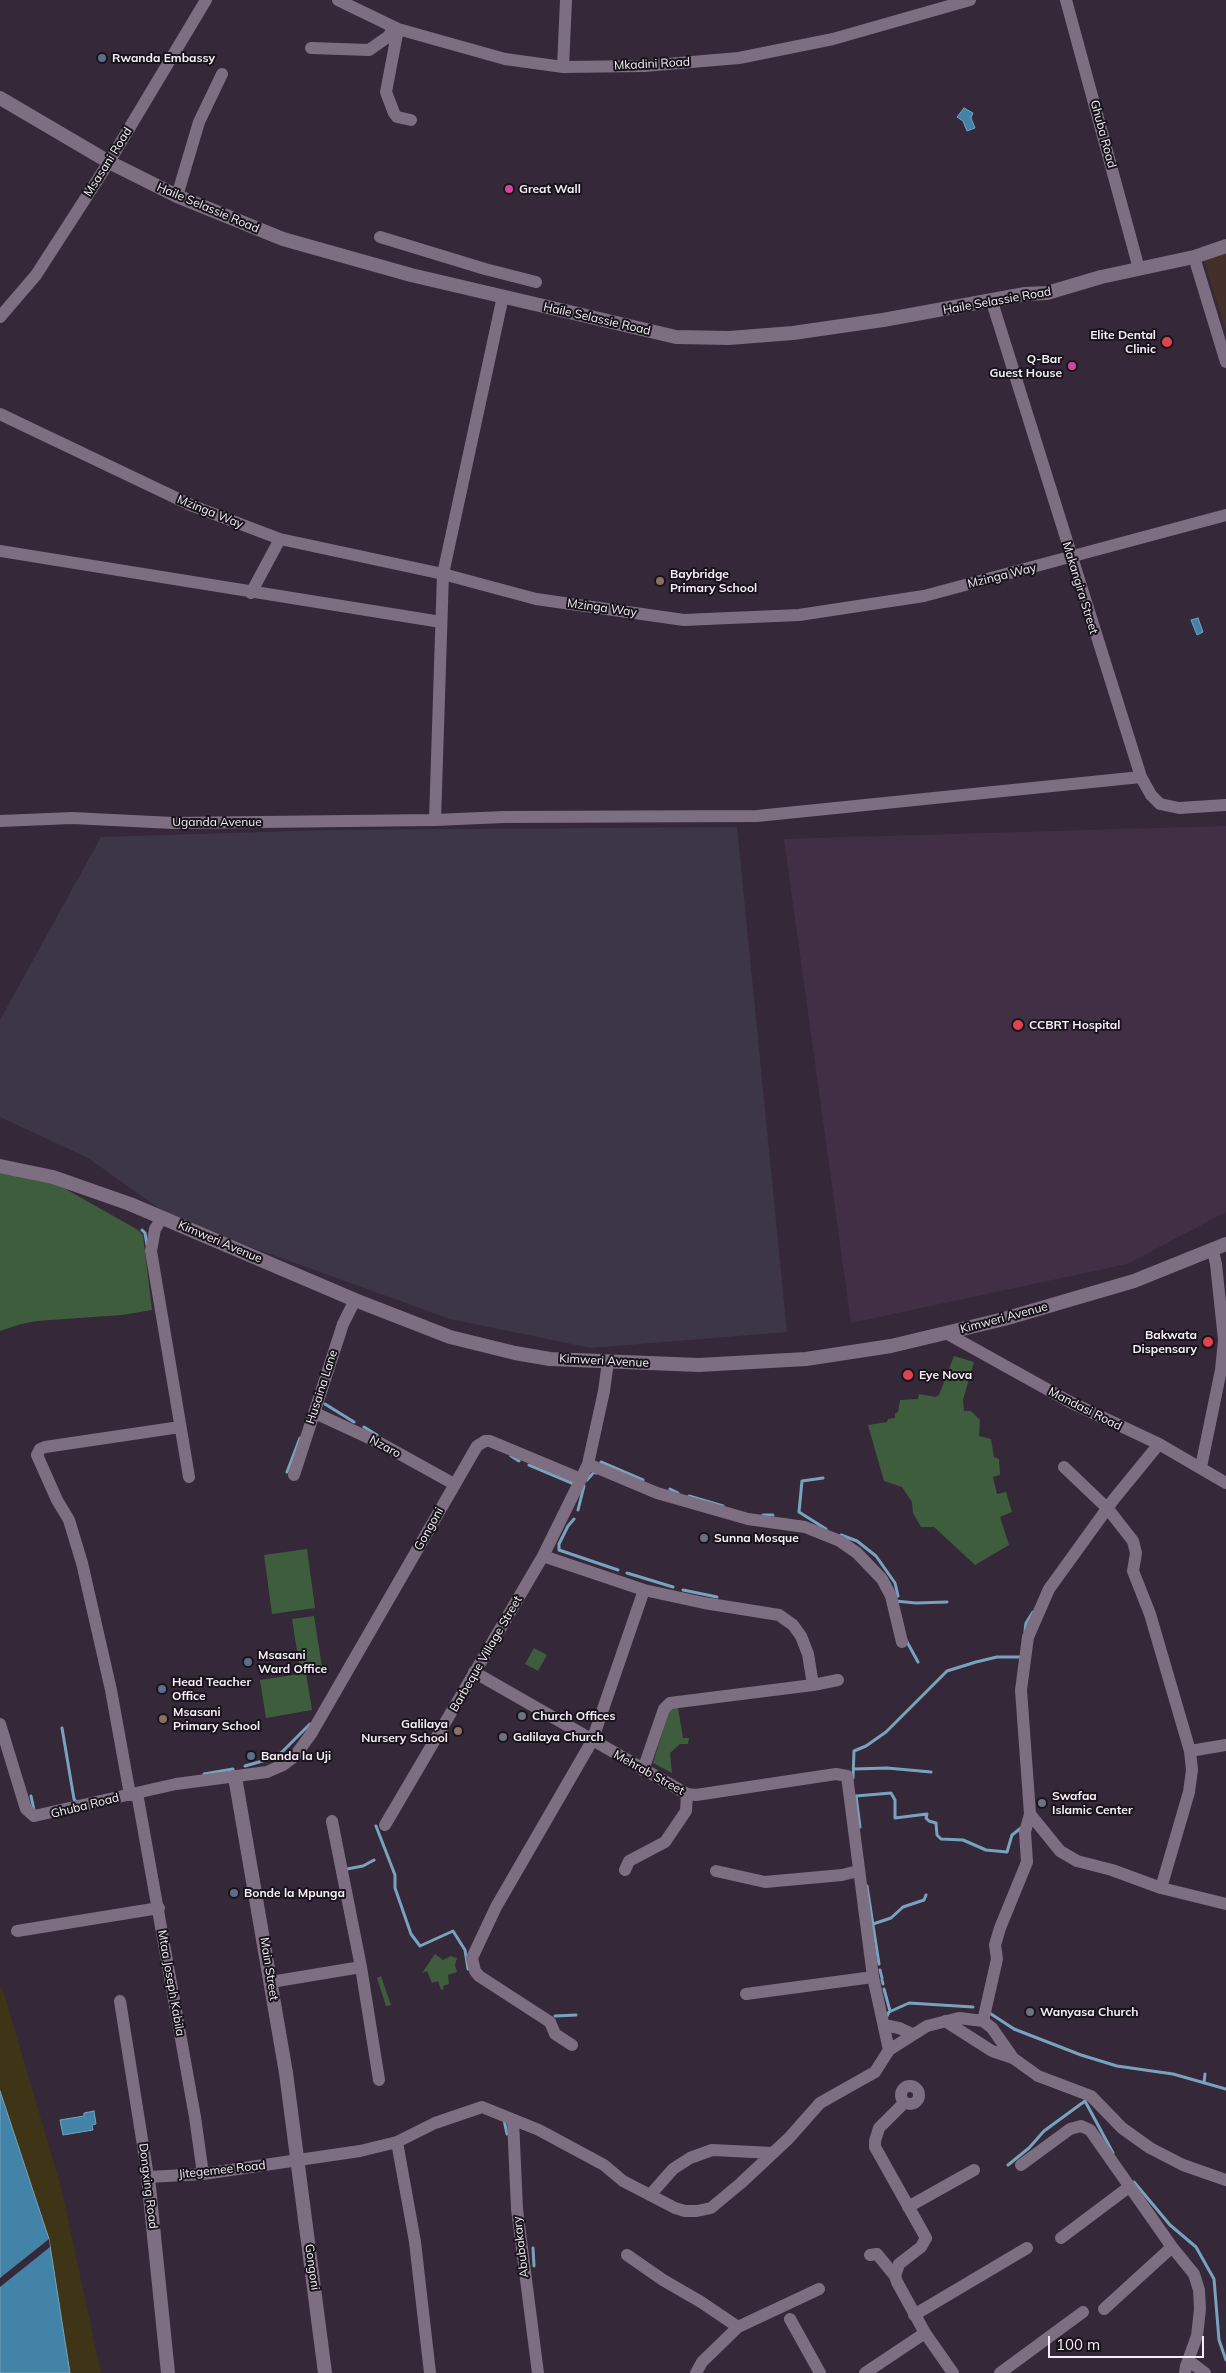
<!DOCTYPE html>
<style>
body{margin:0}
#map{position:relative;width:1226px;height:2373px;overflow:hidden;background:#352838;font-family:Mulish,sans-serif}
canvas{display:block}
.scale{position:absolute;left:1048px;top:2336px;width:156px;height:22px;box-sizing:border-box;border:2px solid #f6edf8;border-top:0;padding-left:6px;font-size:15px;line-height:18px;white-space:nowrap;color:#f6edf8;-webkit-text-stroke:4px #19141b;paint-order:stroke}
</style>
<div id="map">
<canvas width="1226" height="2373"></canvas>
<div class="scale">100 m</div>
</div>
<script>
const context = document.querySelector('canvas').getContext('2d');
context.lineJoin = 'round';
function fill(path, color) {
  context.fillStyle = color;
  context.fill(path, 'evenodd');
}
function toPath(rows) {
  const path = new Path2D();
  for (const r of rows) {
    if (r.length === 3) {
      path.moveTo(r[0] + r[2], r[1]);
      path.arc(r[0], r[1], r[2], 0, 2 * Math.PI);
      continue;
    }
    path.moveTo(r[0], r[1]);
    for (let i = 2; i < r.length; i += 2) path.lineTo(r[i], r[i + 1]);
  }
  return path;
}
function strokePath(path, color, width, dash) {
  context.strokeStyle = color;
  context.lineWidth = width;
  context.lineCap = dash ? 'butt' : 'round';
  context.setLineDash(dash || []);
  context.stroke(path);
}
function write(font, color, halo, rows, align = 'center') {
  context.font = font + ' Mulish,sans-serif';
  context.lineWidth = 4;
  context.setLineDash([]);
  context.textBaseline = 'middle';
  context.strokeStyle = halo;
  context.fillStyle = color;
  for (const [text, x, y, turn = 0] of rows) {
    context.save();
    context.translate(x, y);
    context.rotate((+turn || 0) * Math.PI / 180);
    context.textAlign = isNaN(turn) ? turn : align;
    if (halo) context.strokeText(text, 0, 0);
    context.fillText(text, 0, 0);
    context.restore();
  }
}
fill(toPath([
 [1226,248,1226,331,1203,257]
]), '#43302b');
fill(toPath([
 [1226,826,1226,1212,1127,1264,851,1323,784,839]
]), '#413045');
fill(toPath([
 [737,827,787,1332,591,1348,450,1319,259,1250,185,1227,88,1158,0,1117,0,1020,101,837,327,830]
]), '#3d3646');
fill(toPath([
 [0,1170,48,1179,138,1230,143,1235,152,1310,122,1315,37,1321,21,1324,0,1331],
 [954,1356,974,1362,963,1400,964,1411,971,1411,980,1420,979,1436,991,1439,994,1457,999,1459,1000,1475,993,1477,997,1494,1006,1492,1012,1512,1000,1517,1009,1545,975,1565,934,1527,921,1527,913,1513,912,1502,902,1487,884,1481,868,1425,887,1422,888,1419,895,1418,895,1413,898,1412,900,1400,918,1399,919,1394,936,1397,939,1395],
 [307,1549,315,1608,272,1614,264,1555],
 [314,1616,322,1667,300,1670,292,1619],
 [534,1648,547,1655,538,1671,525,1664],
 [306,1673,312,1710,266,1718,260,1680],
 [670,1708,678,1708,683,1738,689,1738,688,1744,680,1744,670,1753,672,1773,653,1763],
 [435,1954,443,1960,451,1956,457,1958,455,1965,457,1972,448,1975,449,1984,443,1986,444,1989,441,1990,438,1981,432,1983,427,1971,422,1973],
 [381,1976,391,2005,386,2006,377,1978]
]), '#3e5d3c');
fill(toPath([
 [0,1985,4,1993,61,2187,101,2373,70,2373,49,2239,0,2091]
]), '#3d3515');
const water = toPath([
 [964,108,973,113,971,118,975,128,967,131,963,121,957,117,964,108],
 [1198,618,1203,632,1197,635,1191,620,1198,618],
 [0,2091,49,2239,70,2373,0,2373,0,2091],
 [94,2111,96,2124,92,2125,93,2130,63,2135,60,2120,84,2116,84,2113,94,2111]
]);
fill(water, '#4283a7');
strokePath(water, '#78a3bf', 1);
fill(toPath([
 [49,2239,50,2247,0,2287,0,2278]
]), '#352838');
strokePath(toPath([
 [142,1230,145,1233,147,1245],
 [325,1404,354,1422],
 [364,1427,377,1435],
 [511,1456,519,1461],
 [601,1462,643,1480],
 [529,1465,574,1484],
 [287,1472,300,1438],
 [823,1478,802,1481,799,1512,826,1529],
 [587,1480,594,1472,596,1473],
 [670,1489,678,1493],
 [689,1496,723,1506],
 [578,1510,584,1486],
 [763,1515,773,1515],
 [574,1519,568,1526,559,1544,559,1550,618,1570],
 [841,1535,857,1541,876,1556,895,1583,898,1596,894,1597],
 [627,1573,673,1587],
 [683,1590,717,1597],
 [895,1601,916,1603,947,1602],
 [1025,1631,1026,1623,1033,1612],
 [906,1640,918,1662],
 [62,1728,74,1799,77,1803],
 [245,1766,273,1758,282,1752,310,1724],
 [854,1769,887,1768,931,1772],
 [204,1774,233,1769],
 [853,1778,854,1751,866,1746,886,1732,947,1671,976,1662,997,1657,1022,1657],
 [31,1796,34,1810],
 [856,1796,891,1793,895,1800,895,1818,927,1814,926,1818,929,1821,936,1823,937,1835,941,1839,963,1840,986,1850,1007,1852,1012,1835,1021,1828],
 [854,1797,856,1796,860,1827],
 [376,1826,395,1875,395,1888,411,1934,420,1946,453,1931,465,1950,468,1969],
 [347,1869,363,1866,374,1860],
 [867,1886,879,1964],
 [873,1924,891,1918,903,1907,924,1900,926,1895],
 [880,1970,882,1978],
 [882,1980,883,1984],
 [884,1989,890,2011],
 [988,2012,1014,2029,1081,2055,1117,2066,1173,2074,1226,2089],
 [555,2016,576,2015],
 [887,2016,889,2012,909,2003,973,2007],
 [1204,2083,1205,2074],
 [504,2120,507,2134],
 [1008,2165,1029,2148,1044,2131,1085,2101,1113,2153],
 [1134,2182,1170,2225,1196,2247,1214,2279,1219,2340,1226,2360],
 [533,2248,534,2266]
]), '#78a3bf', 3);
strokePath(toPath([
 [338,0,398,29,505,59,563,67,644,66,739,58,833,39,970,0],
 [1066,0,1139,269],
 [398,29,386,92,394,113,397,117,411,120],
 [311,48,369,50,389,36,393,27],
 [563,67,566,0],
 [177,196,199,122,222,74],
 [380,237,485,269,536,282],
 [1194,257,1226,362],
 [992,302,1141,777,1151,795,1160,804,1179,808,1226,805],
 [0,317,36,275,109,162,206,0],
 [0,414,193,506,280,539,443,574,536,599,684,620,799,615,924,596,1226,515],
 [0,551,441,622],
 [251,593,280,539],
 [435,820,443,574,503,296],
 [0,821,72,818,173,823,435,820,504,817,757,816,1141,777],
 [162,1218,155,1229,151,1251,189,1477],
 [946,1333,1070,1402,1159,1444,1226,1483],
 [315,1413,380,1443,454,1484],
 [1159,1444,1114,1499,1049,1589,1028,1637,1021,1690,1030,1814,1060,1851,1077,1861,1112,1870,1161,1888,1226,1904],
 [588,1464,657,1493,748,1519,805,1527,840,1541,857,1553,882,1579,891,1596,902,1642],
 [1064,1467,1108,1509,1133,1541,1136,1553,1133,1571,1150,1614,1190,1751,1192,1770,1189,1792,1161,1888],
 [1201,1467,1221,1370,1224,1340,1216,1264,1213,1251],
 [294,1475,343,1324,355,1300],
 [543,1556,644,1590,704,1603,779,1615,793,1625,801,1636,808,1654,813,1685],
 [474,1672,687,1794,696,1795,836,1774,847,1776,873,1977,889,2050],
 [0,1724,26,1809,34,1816,176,1784,267,1772,283,1765,295,1756,311,1734,477,1446,485,1441,490,1441,581,1479],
 [1190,1751,1226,1745],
 [643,1770,664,1709,670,1703,813,1685,838,1680],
 [137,1793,195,2117,203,2174],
 [130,1795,111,1690,82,1563,69,1520,57,1500,37,1455,40,1449,45,1447,180,1427],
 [332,1821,361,1967,379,2080],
 [385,1825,543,1556,581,1479,588,1464,604,1391,608,1362],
 [625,1870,629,1861,665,1842,686,1811,687,1794],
 [716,1871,765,1882,842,1875,858,1871],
 [17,1931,159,1908],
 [271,1982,361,1967],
 [746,1994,873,1977],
 [120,2001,148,2177,203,2174,360,2151,397,2142,435,2123,482,2107,539,2130,604,2165,623,2181,675,2208,685,2211,697,2211,711,2208,741,2183,789,2138,820,2103,875,2072,889,2050,927,2026,959,2018,983,2021,992,2028,1013,2058,1038,2076,1091,2096,1122,2128,1150,2148,1183,2165,1226,2180],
 [945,2021,992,2051,1013,2058],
 [983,2021,997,1959,995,1945,1000,1928,1027,1862,1025,1832,1030,1814],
 [884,2025,899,2028,912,2034],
 [572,2045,555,2034,550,2022,479,1976,475,1971,472,1958,496,1907,592,1741,644,1590],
 [910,2095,9],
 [904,2103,879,2128,875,2141,875,2147,926,2238,921,2247,899,2264,895,2276,897,2282,925,2333,953,2373],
 [513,2120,517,2209,538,2373],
 [397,2142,415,2242,430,2373],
 [1021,2165,1070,2129,1081,2126,1090,2130,1172,2247,1194,2274,1199,2290,1200,2309,1197,2336,1186,2366,1185,2373],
 [651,2194,673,2169,690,2158,712,2150,773,2153],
 [908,2207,974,2170],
 [1061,2238,1129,2187],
 [627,2255,663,2280,701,2302,738,2327],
 [870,2255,877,2254,895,2276],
 [1104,2309,1172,2247],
 [914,2315,1027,2248],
 [790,2319,820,2373],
 [1189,2361,1205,2373],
 [696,2373,702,2362,738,2327,819,2289],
 [865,2373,925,2333],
 [1000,2373,1083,2312]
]), '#7d6e81', 12);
strokePath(toPath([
 [0,98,109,162,177,196,283,239,411,275,676,337,729,338,793,333,883,320,1025,294,1047,293,1101,277,1194,257,1226,246],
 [0,1166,53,1177,130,1204,355,1300,450,1337,515,1353,550,1359,699,1365,806,1359,891,1346,1004,1319,1134,1281,1226,1244],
 [235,1777,286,2073,325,2373],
 [148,2177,168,2373]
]), '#7d6e81', 14);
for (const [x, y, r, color] of [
 [102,58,5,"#5c6f8a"],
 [509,189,5,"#d1479c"],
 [1167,342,6,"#e0444e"],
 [1072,366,5,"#d1479c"],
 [660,581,5,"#8d6e63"],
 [1018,1025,6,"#e0444e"],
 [1208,1342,6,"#e0444e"],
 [908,1375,6,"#e0444e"],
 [704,1538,5,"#6b7280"],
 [248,1662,5,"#5c6f8a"],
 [162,1689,5,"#5c6f8a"],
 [522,1716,5,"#6b7280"],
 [163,1719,5,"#8d6e63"],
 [458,1731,5,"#8d6e63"],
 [503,1737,5,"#6b7280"],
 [251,1756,5,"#5c6f8a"],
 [1042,1803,5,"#6b7280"],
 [234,1893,5,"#5c6f8a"],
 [1030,2012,5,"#6b7280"]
]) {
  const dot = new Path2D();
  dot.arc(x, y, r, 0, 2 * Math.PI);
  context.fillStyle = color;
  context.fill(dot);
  strokePath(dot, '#19141b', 2);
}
write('bold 12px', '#f6edf8', '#19141b', [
 ["Rwanda Embassy",112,58],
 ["Great Wall",519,189],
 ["Elite Dental",1156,335,"right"],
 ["Clinic",1156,349,"right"],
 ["Q-Bar",1062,359,"right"],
 ["Guest House",1062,373,"right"],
 ["Baybridge",670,574],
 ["Primary School",670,588],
 ["CCBRT Hospital",1029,1025],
 ["Bakwata",1197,1335,"right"],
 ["Dispensary",1197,1349,"right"],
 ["Eye Nova",919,1375],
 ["Sunna Mosque",714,1538],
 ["Msasani",258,1655],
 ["Ward Office",258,1669],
 ["Head Teacher",172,1682],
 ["Office",172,1696],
 ["Msasani",173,1712],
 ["Primary School",173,1726],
 ["Church Offices",532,1716],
 ["Galilaya",448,1724,"right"],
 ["Nursery School",448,1738,"right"],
 ["Galilaya Church",513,1737],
 ["Banda la Uji",261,1756],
 ["Swafaa",1052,1796],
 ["Islamic Center",1052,1810],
 ["Bonde la Mpunga",244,1893],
 ["Wanyasa Church",1040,2012]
], 'left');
write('12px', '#f6edf8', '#19141b', [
 ["Mkadini Road",652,64,-3],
 ["Ghuba Road",1103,134,75],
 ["Msasani Road",108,162,-58],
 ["Haile Selassie Road",208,208,23],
 ["Haile Selassie Road",997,301,-10],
 ["Haile Selassie Road",597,319,13],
 ["Mzinga Way",210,512,22],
 ["Mzinga Way",1002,576,-14],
 ["Makangira Street",1080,588,73],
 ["Mzinga Way",602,608,8],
 ["Uganda Avenue",217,822],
 ["Kimweri Avenue",220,1242,23],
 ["Kimweri Avenue",1004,1318,-15],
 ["Kimweri Avenue",604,1361,3],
 ["Husaina Lane",322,1387,-72],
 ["Mandasi Road",1085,1409,27],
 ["Nzaro",385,1447,28],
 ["Gongoni",429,1529,-61],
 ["Barbeque Village Street",486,1654,-60],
 ["Mehrab Street",649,1773,29],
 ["Ghuba Road",85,1806,-14],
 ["Main Street",269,1969,81],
 ["Mtaa Joseph Kabila",171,1983,80],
 ["Jitegemee Road",222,2170,-6],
 ["Dongxing Road",148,2186,83],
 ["Abubakary",521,2247,-97],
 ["Gongoni",312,2267,82]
]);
</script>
